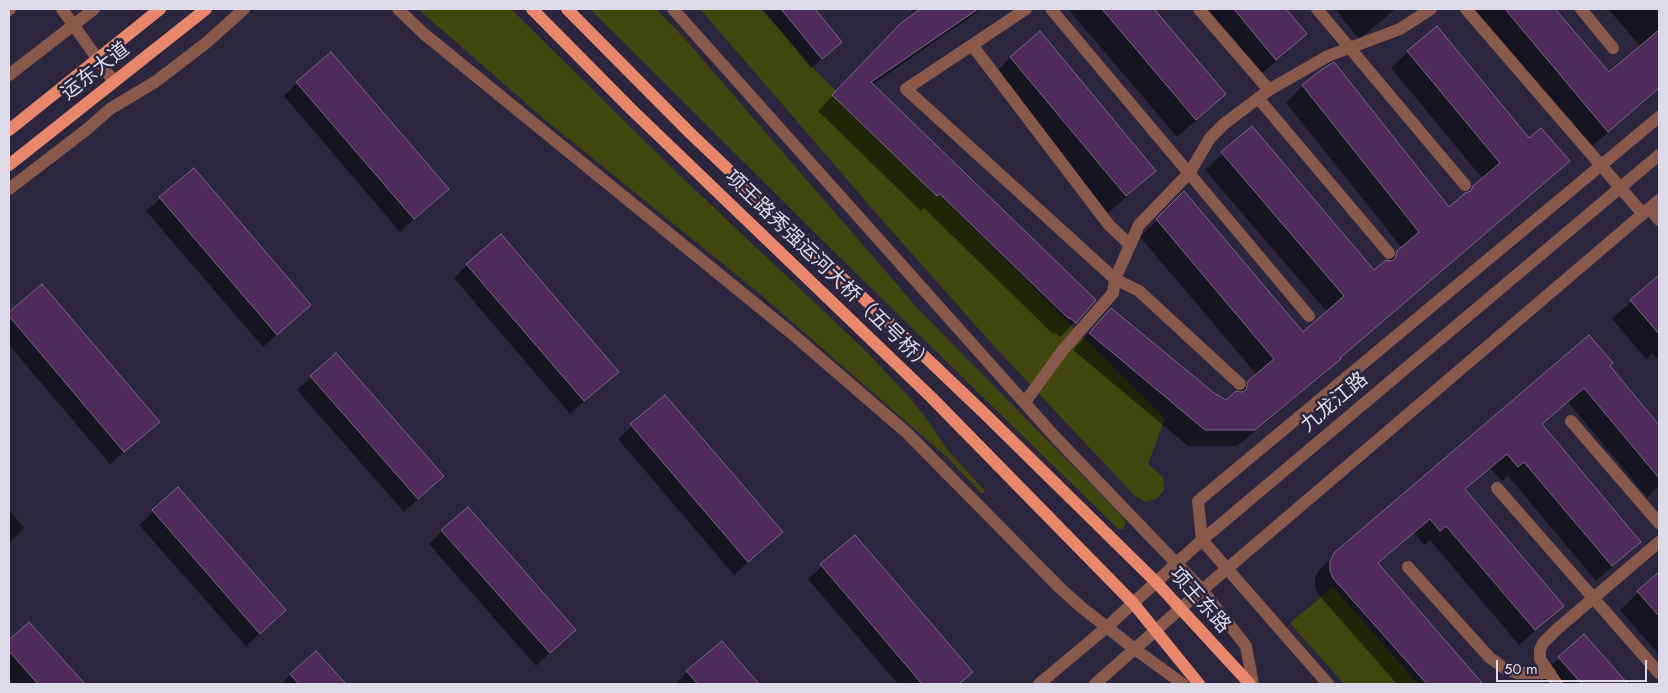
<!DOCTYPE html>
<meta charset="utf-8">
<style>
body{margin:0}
#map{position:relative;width:1668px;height:693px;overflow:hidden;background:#2b263e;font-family:Jost,sans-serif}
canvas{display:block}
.frame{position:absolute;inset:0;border:10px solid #dddaea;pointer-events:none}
.scale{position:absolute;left:1496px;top:660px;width:151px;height:22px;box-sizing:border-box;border:2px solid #dddaea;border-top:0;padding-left:6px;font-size:15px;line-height:18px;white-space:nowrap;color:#dddaea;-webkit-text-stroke:4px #2b263e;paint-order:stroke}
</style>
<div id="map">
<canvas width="1668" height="693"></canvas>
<div class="frame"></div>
<div class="scale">50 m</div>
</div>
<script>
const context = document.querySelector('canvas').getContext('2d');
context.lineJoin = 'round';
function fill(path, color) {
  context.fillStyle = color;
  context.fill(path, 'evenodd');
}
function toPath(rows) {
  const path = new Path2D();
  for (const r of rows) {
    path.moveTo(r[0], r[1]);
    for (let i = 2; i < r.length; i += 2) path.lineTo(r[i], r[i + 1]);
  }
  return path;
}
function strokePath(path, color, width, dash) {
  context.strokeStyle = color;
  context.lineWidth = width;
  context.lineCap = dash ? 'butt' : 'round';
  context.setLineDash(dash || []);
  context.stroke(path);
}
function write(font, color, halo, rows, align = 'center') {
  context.font = font + ' Jost,"Noto Sans SC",sans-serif';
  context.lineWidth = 5;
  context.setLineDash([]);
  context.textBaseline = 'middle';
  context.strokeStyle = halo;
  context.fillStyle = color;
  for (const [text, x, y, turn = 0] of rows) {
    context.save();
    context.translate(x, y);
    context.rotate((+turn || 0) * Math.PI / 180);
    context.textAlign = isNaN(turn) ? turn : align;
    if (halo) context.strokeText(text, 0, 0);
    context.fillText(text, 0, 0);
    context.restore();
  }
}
fill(toPath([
 [418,9,511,9,673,169,866,351,910,398,929,422,946,448,984,490,984,493,981,493,948,458,760,294,544,119],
 [590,9,656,9,686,40,919,310,1121,515,1126,523,1123,529,1118,529,819,237],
 [700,9,761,9,816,71,1165,419,1148,464,1163,477,1164,490,1158,498,1146,502,1135,496,993,345,883,221],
 [1333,587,1418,684,1344,684,1290,623]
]), '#3f460e');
fill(toPath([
 [763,9,813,9,840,42,811,68],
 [924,9,982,9,872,85,1075,322,1060,337,1054,332,1053,334,924,208,921,211,818,111,902,24],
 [1068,9,1153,9,1225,94,1206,112,1177,137],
 [1200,9,1284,9,1305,34,1287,52,1257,77],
 [1335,9,1396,9,1359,39],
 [1474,9,1554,9,1609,74,1641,47,1608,9,1659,9,1659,89,1591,147],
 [1437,28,1529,140,1568,161,1551,177,1338,360,1323,375,1237,446,1188,446,1073,350,1111,309,1213,394,1226,402,1257,375,1140,237,1184,193,1303,333,1327,312,1205,170,1252,128,1374,272,1402,248,1286,103,1302,86,1325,69,1449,208,1483,179,1391,68,1408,52],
 [1040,33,1155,171,1136,189,1107,214,992,76,1010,58],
 [297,83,447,189,400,232,284,96],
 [194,169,310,305,263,347,146,211],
 [467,265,617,371,570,414,454,278],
 [1653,282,1659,290,1659,361,1652,353,1646,359,1612,319],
 [42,286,158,422,110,464,9,345,9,314],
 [336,355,443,476,404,512,297,390],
 [1608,366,1659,427,1659,486,1647,497,1568,402,1541,425,1640,542,1596,581,1508,476,1502,481,1490,468,1465,490,1562,606,1519,645,1430,540,1424,545,1414,533,1378,564,1481,684,1397,684,1318,594,1315,587,1315,578,1320,569,1336,553],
 [665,396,781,532,734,575,618,439],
 [178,489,285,610,246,646,139,525],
 [9,510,24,528,9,543],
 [442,531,574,630,536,666,429,544],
 [855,536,971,672,959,684,898,684,808,579],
 [1659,573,1659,655,1620,610],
 [29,623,83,684,13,684,9,679,9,641],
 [1584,635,1627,684,1547,684,1540,676],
 [722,643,757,684,675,684,687,672],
 [316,653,344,684,281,684,290,675]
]), '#0007');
const building = toPath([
 [781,9,815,9,842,42,822,59,781,9],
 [921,9,978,9,871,82,1096,300,1076,323,1070,318,1069,319,940,194,937,196,832,95,901,23,921,9],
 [1102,9,1154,9,1226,94,1196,120,1102,9],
 [1234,9,1286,9,1307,34,1276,60,1234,9],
 [1505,9,1555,9,1609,72,1659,30,1659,88,1608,132,1505,9],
 [1437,26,1529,138,1541,128,1570,161,1340,358,1341,359,1255,430,1205,430,1089,333,1111,308,1214,393,1226,400,1236,391,1242,392,1246,390,1248,381,1274,359,1156,219,1184,191,1303,332,1344,296,1221,152,1252,126,1374,270,1386,260,1391,261,1395,259,1397,251,1419,232,1302,85,1324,68,1334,62,1449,207,1465,193,1471,191,1473,186,1500,163,1407,51,1437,26],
 [1040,31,1156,171,1126,196,1010,57,1040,31],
 [331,52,449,189,414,219,296,82,331,52],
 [194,168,311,305,277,335,159,197,194,168],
 [501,234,619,372,584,401,466,264,501,234],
 [1659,275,1659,334,1630,300,1659,275],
 [42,284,160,422,124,452,9,316,9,312,42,284],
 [1589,335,1613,363,1610,366,1659,425,1659,478,1584,388,1542,424,1641,542,1612,566,1524,462,1518,467,1507,454,1465,489,1564,606,1535,630,1446,526,1440,531,1430,519,1378,563,1483,684,1427,684,1333,578,1330,571,1330,561,1335,552,1589,335],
 [336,353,444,476,418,499,310,376,336,353],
 [665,395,783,532,748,562,630,424,665,395],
 [178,487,286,610,260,634,152,510,178,487],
 [468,507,576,630,550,653,441,530,468,507],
 [855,535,973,672,959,684,922,684,820,564,855,535],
 [1659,572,1659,616,1637,591,1659,572],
 [29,622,85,684,38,684,9,651,9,640,29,622],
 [1584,634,1628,684,1582,684,1558,657,1584,634],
 [722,641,759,684,698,684,686,671,722,641],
 [316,651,346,684,299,684,290,674,316,651]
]);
fill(building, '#4e2b5a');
strokePath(building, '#7e6b85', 1);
strokePath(toPath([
 [62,9,114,82],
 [398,9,423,33,790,332,907,433,1060,588,1081,607,1136,650,1183,684],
 [673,9,1056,438,1202,590,1246,646,1253,684],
 [1026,9,906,89,1115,279,1139,291,1240,384],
 [1051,9,1309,316],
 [1199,9,1269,90],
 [1317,9,1465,185],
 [1466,9,1643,214],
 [1581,9,1613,48],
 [9,10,10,9],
 [972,45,1109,225,1129,244],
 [9,75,94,9],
 [1258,98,1389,253],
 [9,189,86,130,110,109,155,82,206,43,244,9],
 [1650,209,1659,220],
 [1025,402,1063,350,1113,293,1115,279,1139,225,1190,172,1210,138,1224,124,1269,90,1328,56,1400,29,1431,9],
 [1571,421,1659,523],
 [1497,488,1659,673],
 [1408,567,1489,657,1504,668,1517,673,1550,673],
 [1039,684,1107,627,1202,540,1659,155],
 [1095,684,1181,608,1659,200],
 [1328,684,1202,540,1198,501,1659,117],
 [1557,684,1540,659,1540,650,1543,643,1556,630,1659,542]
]), '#895a4c', 12);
strokePath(toPath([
 [532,9,631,109,931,397,1133,603,1199,684],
 [567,9,690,133,984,413,1156,582,1250,684],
 [9,130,160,9],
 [9,165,206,9]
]), '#e8876b', 12);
write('20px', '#dddaea', '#2b263e', [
 ["运东大道",96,72,-38],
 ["项王路秀强运河大桥（五号桥）",828,272,44],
 ["九龙江路",1335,403,-40],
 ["项王东路",1199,601,48]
]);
</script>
